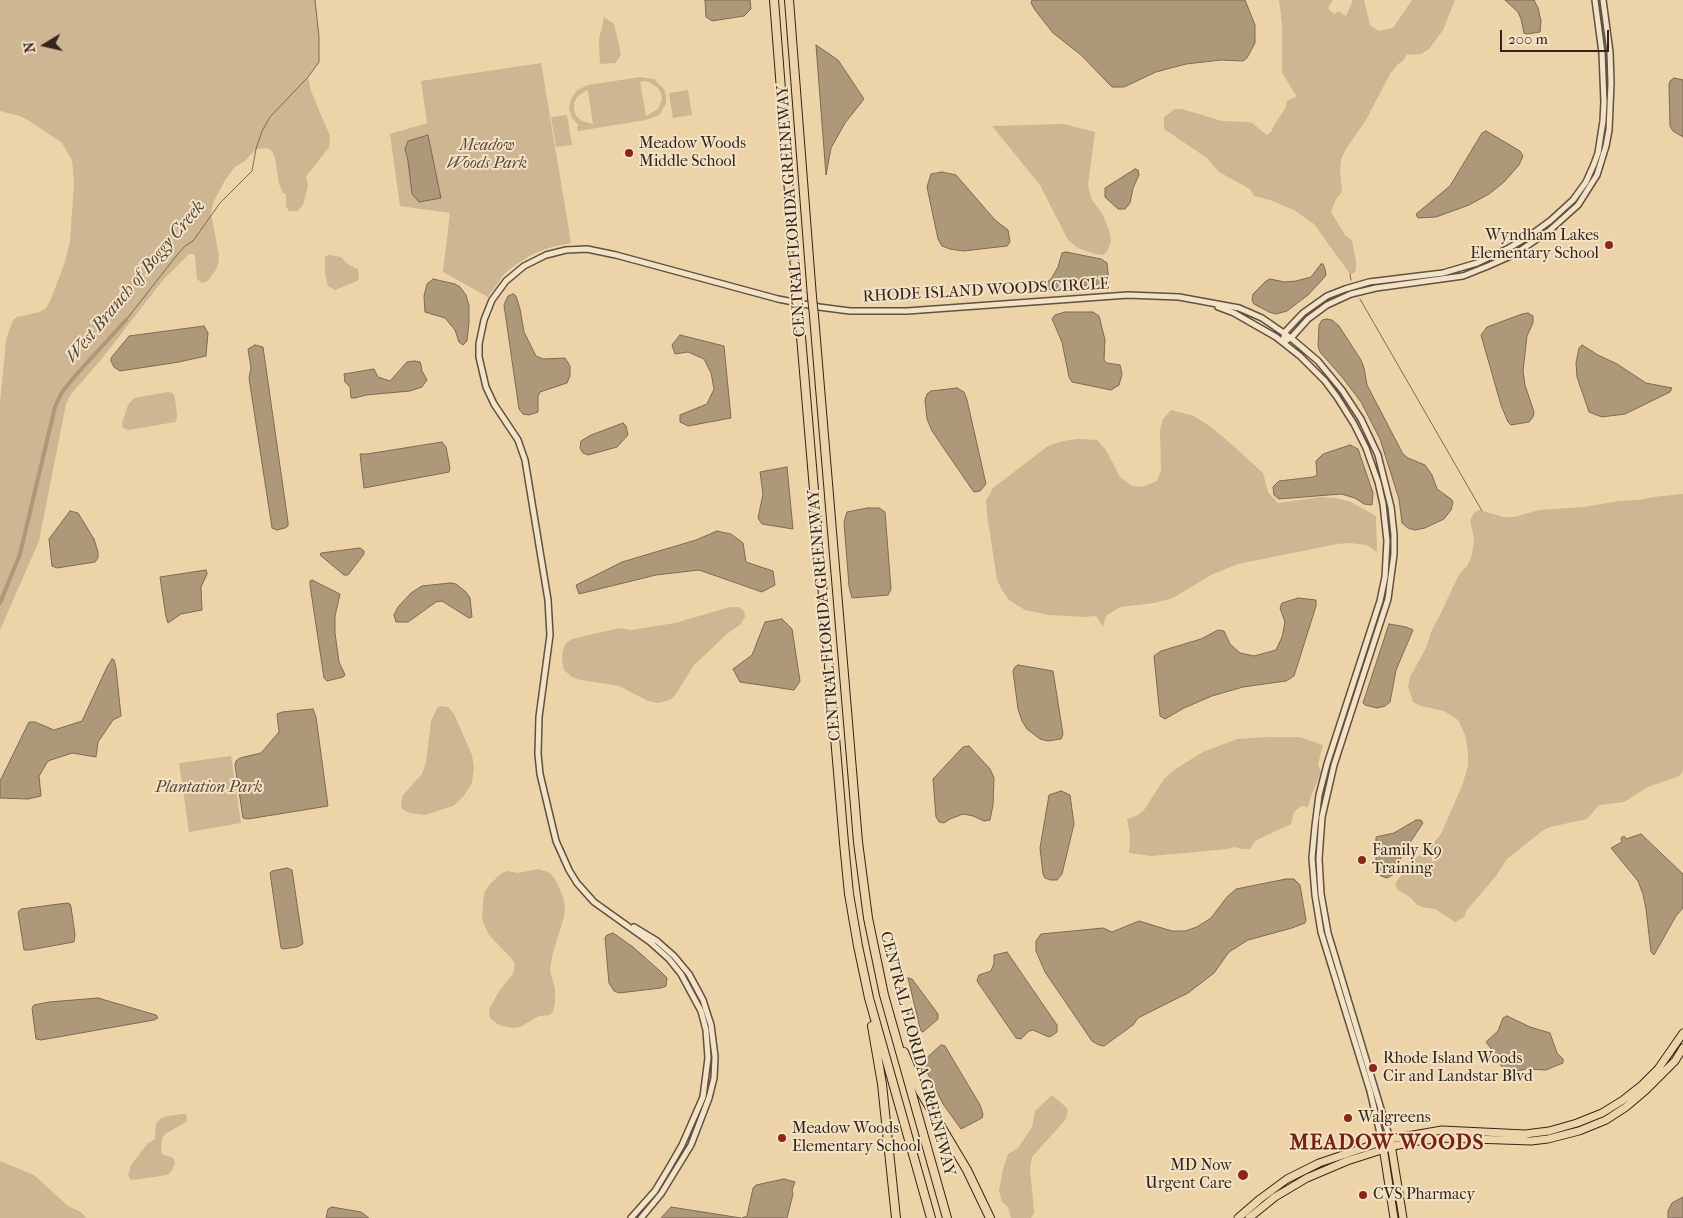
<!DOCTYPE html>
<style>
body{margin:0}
#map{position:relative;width:1683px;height:1218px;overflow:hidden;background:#ecd4a8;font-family:"IM FELL French Canon",serif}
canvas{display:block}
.north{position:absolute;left:20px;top:20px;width:50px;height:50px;-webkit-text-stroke:4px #f3e3c6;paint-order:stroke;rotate:261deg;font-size:14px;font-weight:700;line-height:20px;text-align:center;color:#34241e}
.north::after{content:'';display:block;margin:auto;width:18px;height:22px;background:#34241e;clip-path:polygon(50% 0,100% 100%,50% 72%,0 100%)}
.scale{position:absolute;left:1500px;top:30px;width:109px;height:22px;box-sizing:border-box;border:2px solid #34241e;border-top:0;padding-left:6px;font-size:15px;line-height:18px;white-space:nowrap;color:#34241e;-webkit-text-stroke:4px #f3e3c6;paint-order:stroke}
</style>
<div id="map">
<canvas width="1683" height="1218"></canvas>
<div class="north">N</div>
<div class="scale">200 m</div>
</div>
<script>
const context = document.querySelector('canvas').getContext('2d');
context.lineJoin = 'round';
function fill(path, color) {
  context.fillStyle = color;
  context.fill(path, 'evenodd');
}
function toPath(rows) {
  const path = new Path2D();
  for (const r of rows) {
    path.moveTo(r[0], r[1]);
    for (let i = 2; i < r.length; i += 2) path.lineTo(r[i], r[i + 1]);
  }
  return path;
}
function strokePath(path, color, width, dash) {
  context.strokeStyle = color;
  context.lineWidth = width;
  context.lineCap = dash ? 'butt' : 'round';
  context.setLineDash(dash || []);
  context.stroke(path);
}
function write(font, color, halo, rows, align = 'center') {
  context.font = font + ' "IM FELL French Canon",serif';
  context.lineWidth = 4;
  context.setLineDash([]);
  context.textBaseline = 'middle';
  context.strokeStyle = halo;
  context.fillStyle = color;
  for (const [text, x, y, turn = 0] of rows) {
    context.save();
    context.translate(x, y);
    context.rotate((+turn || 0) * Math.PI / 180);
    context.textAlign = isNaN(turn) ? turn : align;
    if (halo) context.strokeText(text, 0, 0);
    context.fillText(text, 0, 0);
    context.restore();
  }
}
fill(toPath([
 [0,0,315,0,319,37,319,62,308,77,311,91,330,136,329,147,306,177,308,185,306,194,303,205,298,211,289,211,286,207,286,194,283,193,279,184,275,158,272,151,267,148,256,149,245,161,235,167,225,180,213,203,211,214,219,255,218,265,215,271,208,281,202,283,197,279,195,256,193,254,189,254,163,280,100,361,71,394,66,404,39,541,0,630,0,404,6,340,13,320,17,317,40,312,46,308,51,299,65,262,70,242,74,182,72,160,62,143,28,120,20,116,0,111],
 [1279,0,1333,0,1329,6,1329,10,1335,14,1338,11,1346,16,1353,0,1364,0,1370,25,1379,31,1393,28,1412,0,1455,0,1443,30,1429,49,1421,54,1412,55,1407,54,1403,61,1398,64,1390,74,1366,120,1346,149,1341,159,1340,170,1342,192,1336,199,1331,212,1345,235,1352,241,1356,261,1356,270,1353,274,1350,274,1314,224,1294,210,1270,200,1254,196,1250,189,1219,172,1207,158,1164,129,1164,117,1175,109,1182,109,1222,121,1247,122,1252,123,1267,135,1271,132,1276,122,1285,109,1287,101,1297,96,1291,88,1282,72,1282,24],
 [604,17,614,24,621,54,616,63,600,64,599,40],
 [541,63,571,243,552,247,535,253,518,263,505,273,488,297,443,272,450,213,400,206,390,134,427,123,421,81],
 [640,77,654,79,664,89,666,95,666,104,659,115,646,120,578,131,577,127,579,126,572,118,569,108,571,99,577,90,588,85],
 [645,81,651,83,657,87,661,93,662,100,658,109,646,116,640,82],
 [587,90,588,91,593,124,582,121,576,116,574,110,574,103,577,97],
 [688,90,692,115,673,118,669,93],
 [567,115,572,145,556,147,551,117],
 [1064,124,1095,132,1088,185,1092,200,1102,213,1109,230,1111,241,1107,252,1103,255,1095,254,1078,248,1068,240,1040,185,992,126],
 [330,255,341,257,347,264,358,269,359,278,357,281,335,290,328,286,325,274,325,256],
 [168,392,173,393,175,398,177,417,175,422,129,430,123,428,122,423,128,405,134,398],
 [1171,410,1194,416,1211,427,1229,442,1263,473,1268,492,1278,503,1321,497,1336,498,1351,502,1376,516,1377,552,1367,545,1349,543,1337,544,1238,564,1211,575,1173,598,1154,603,1120,607,1106,616,1103,627,1096,616,1084,617,1049,615,1025,610,1009,600,1002,590,997,580,988,521,986,501,993,488,1048,446,1063,441,1078,439,1097,440,1106,450,1120,477,1132,486,1142,487,1157,481,1161,470,1160,430,1163,419],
 [1683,494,1683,771,1679,776,1648,787,1624,802,1599,805,1587,819,1550,827,1541,832,1507,859,1496,876,1467,910,1464,917,1455,922,1435,909,1422,907,1416,904,1411,898,1398,890,1395,884,1410,863,1429,848,1441,834,1462,786,1468,766,1468,751,1465,735,1458,720,1444,711,1421,706,1413,702,1408,687,1410,677,1426,648,1432,630,1441,613,1452,589,1460,573,1467,566,1472,555,1474,539,1470,520,1474,513,1479,510,1504,517,1514,517,1539,510,1584,507,1619,501,1639,500,1653,497],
 [730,607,739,607,744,611,745,617,741,624,727,634,694,665,676,694,670,700,658,703,648,701,619,686,581,680,572,677,564,670,562,660,563,650,566,643,572,639,619,628,631,630,675,623],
 [441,706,448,707,454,714,472,755,474,768,472,783,463,797,453,806,425,815,410,813,402,809,401,802,403,795,422,774,426,762,431,721,437,708],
 [1266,737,1299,737,1323,745,1318,764,1321,772,1311,796,1308,807,1301,806,1294,812,1291,824,1255,841,1250,849,1241,849,1235,847,1227,849,1152,856,1129,853,1130,837,1127,819,1136,816,1144,810,1164,779,1177,768,1203,752,1237,739],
 [231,756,241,823,189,832,179,763],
 [539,869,550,873,555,879,563,897,565,908,564,917,552,956,550,971,555,989,555,1003,553,1011,550,1015,539,1016,520,1027,512,1028,499,1025,490,1018,489,1009,500,990,513,974,515,964,511,958,489,935,484,924,482,917,484,893,490,884,502,873,508,871,517,873],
 [1052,1095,1068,1109,1066,1119,1032,1157,1030,1168,1034,1213,1031,1218,1011,1218,1008,1207,1002,1202,999,1191,1003,1169,1008,1154,1018,1148,1032,1127,1035,1111],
 [181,1114,186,1114,187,1117,186,1122,165,1134,162,1138,161,1149,162,1154,173,1158,175,1163,172,1170,169,1174,161,1176,132,1180,130,1179,128,1175,131,1165,148,1143,155,1139,156,1124,160,1119,164,1117],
 [0,1161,34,1175,68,1206,81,1212,86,1218,0,1218]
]), '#cdb691');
const water = toPath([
 [705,0,750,0,751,9,744,16,712,21,706,17,705,0],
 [1032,0,1245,0,1255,25,1255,43,1247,58,1243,61,1221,60,1186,64,1156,72,1124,87,1112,87,1081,55,1053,33,1035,10,1031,3,1032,0],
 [1505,0,1534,0,1538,8,1541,21,1540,32,1527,34,1524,33,1521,19,1518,12,1505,0],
 [816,45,838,60,864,99,845,123,831,148,826,175,816,45],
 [1674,78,1683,80,1683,137,1673,131,1670,126,1669,85,1670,81,1674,78],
 [1486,131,1520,151,1523,156,1519,165,1504,182,1489,194,1469,205,1436,217,1418,218,1416,214,1450,186,1482,133,1486,131],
 [428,135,441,198,419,202,412,194,408,161,405,149,408,141,428,135],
 [1135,169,1138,170,1139,175,1133,188,1130,203,1125,209,1118,209,1105,197,1105,188,1135,169],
 [942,172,956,175,995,220,1008,230,1010,242,1007,246,963,251,950,249,942,246,938,239,927,187,931,174,942,172],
 [1066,252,1101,259,1107,263,1109,283,1035,291,1051,279,1058,267,1062,253,1066,252],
 [1321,264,1323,264,1325,269,1326,275,1322,280,1308,295,1287,311,1276,314,1269,312,1254,304,1252,300,1253,294,1266,281,1270,279,1285,282,1296,281,1311,277,1321,264],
 [433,279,455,284,460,287,466,295,469,306,469,322,467,341,463,345,459,342,455,330,445,318,425,312,424,296,427,284,433,279],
 [513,294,516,296,520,309,524,332,536,356,543,359,565,358,570,366,570,376,567,383,540,392,538,396,538,412,529,415,523,414,519,409,504,305,508,296,513,294],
 [1065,312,1093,312,1099,316,1105,340,1104,360,1107,363,1120,365,1122,374,1119,385,1111,390,1072,382,1069,377,1062,342,1052,319,1055,315,1065,312],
 [1528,313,1533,316,1533,323,1527,336,1523,371,1525,385,1534,412,1533,417,1529,422,1511,425,1508,422,1501,405,1481,335,1487,327,1522,314,1528,313],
 [1327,319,1332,320,1339,326,1361,360,1364,368,1367,385,1403,454,1408,458,1425,465,1432,475,1437,489,1451,499,1453,502,1451,510,1444,519,1425,528,1415,530,1408,528,1402,523,1399,499,1380,439,1361,402,1342,377,1320,352,1318,346,1319,325,1322,320,1327,319],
 [204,326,208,333,206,356,179,362,120,371,114,367,111,361,111,358,129,336,204,326],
 [680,335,724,346,731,418,688,426,680,422,680,415,707,404,714,389,711,373,704,359,688,352,675,354,672,345,680,335],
 [255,345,263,347,288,522,288,526,285,528,277,530,272,528,249,378,251,368,248,349,255,345],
 [1582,345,1598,355,1617,364,1646,383,1672,388,1670,392,1625,414,1602,417,1589,412,1577,377,1576,363,1579,348,1582,345],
 [415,361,420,362,421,365,422,371,427,380,422,387,410,391,366,395,355,398,351,398,350,387,345,382,344,374,374,369,378,377,390,381,407,362,415,361],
 [957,388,964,392,967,400,986,484,980,491,974,492,971,488,932,431,927,419,925,400,927,394,931,391,957,388],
 [623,423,626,426,628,435,617,447,588,455,583,453,580,448,581,441,591,435,623,423],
 [442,442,446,447,450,468,449,472,364,488,360,454,367,454,442,442],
 [1350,445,1358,449,1373,493,1372,505,1364,504,1355,498,1341,494,1279,499,1274,495,1273,487,1279,481,1313,477,1317,475,1316,461,1323,454,1350,445],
 [787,467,793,529,762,524,758,518,763,494,760,472,787,467],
 [867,508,879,508,885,512,891,589,888,595,852,598,849,586,844,522,847,512,867,508],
 [70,511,78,513,94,539,98,552,98,558,95,562,57,568,52,566,49,539,70,511],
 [717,531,731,534,743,543,746,562,773,571,775,585,762,592,699,570,656,575,579,594,576,585,622,562,696,540,717,531],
 [360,548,364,551,364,554,348,575,344,575,320,555,321,553,360,548],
 [206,570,207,574,201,587,202,610,181,614,168,623,166,617,160,577,206,570],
 [312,580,340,594,335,616,335,633,339,662,345,675,343,677,327,681,324,678,310,585,310,581,312,580],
 [450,583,456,584,466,592,470,598,472,617,469,618,442,601,436,602,408,622,396,622,394,615,398,607,411,593,422,586,450,583],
 [1298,598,1316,600,1316,606,1294,676,1286,681,1243,687,1212,696,1184,708,1165,719,1160,716,1154,656,1161,651,1201,639,1218,630,1224,631,1230,644,1240,653,1254,656,1276,650,1282,637,1285,622,1280,608,1282,603,1298,598],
 [782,619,792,629,800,681,794,690,740,682,733,669,752,655,765,622,782,619],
 [1389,624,1406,627,1413,630,1396,670,1390,702,1385,706,1377,708,1365,705,1363,703,1389,624],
 [112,659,114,660,116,668,121,716,113,720,98,742,96,757,72,753,48,761,39,776,41,796,28,799,0,798,0,781,29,722,35,722,54,730,82,721,107,667,112,659],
 [1018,665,1053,671,1063,734,1061,739,1048,741,1040,739,1027,729,1022,721,1018,709,1013,671,1015,667,1018,665],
 [313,709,316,717,328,806,248,819,243,818,235,765,236,761,240,758,261,753,279,732,277,714,282,712,313,709],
 [969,746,990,769,994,778,993,805,990,820,984,821,973,816,963,814,950,819,944,823,939,822,936,817,933,779,963,747,969,746],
 [1061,791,1070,795,1074,824,1062,874,1057,880,1050,880,1045,878,1043,874,1040,848,1049,795,1061,791],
 [1416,820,1421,820,1423,823,1407,847,1398,863,1396,873,1387,878,1381,876,1378,871,1376,862,1376,837,1394,833,1416,820],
 [1641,834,1683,874,1683,908,1676,916,1654,955,1651,952,1646,909,1643,894,1638,881,1611,848,1622,842,1621,838,1624,836,1626,839,1641,834],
 [287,868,292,870,303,944,297,947,283,949,281,948,270,873,272,871,287,868],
 [1286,879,1294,879,1300,885,1306,920,1305,923,1292,928,1248,940,1229,952,1214,973,1188,993,1138,1018,1133,1025,1104,1046,1099,1045,1092,1041,1045,972,1036,951,1036,941,1041,934,1103,928,1112,932,1139,921,1172,931,1185,931,1197,927,1211,918,1227,897,1236,889,1286,879],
 [67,903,70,904,71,907,75,934,74,942,29,950,24,950,18,912,21,909,67,903],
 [613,933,633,947,660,971,667,978,666,986,661,988,619,993,614,991,609,983,605,938,607,935,613,933],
 [1007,952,1057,1025,1057,1032,1053,1035,1049,1037,1033,1030,1029,1031,1021,1039,1016,1038,977,981,979,975,991,971,994,963,994,955,1007,952],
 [908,978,912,979,938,1014,938,1019,923,1032,921,1031,920,1028,908,978],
 [98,998,156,1015,158,1018,154,1020,41,1040,36,1039,32,1008,34,1005,49,1002,98,998],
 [1507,1016,1530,1027,1550,1033,1557,1053,1563,1059,1563,1063,1546,1070,1526,1069,1510,1073,1504,1071,1496,1055,1486,1042,1498,1031,1503,1018,1507,1016],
 [941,1045,945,1046,980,1105,983,1114,982,1118,961,1129,943,1104,922,1062,941,1045],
 [784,1179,795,1182,792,1190,793,1194,787,1218,742,1218,747,1216,753,1188,756,1185,784,1179],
 [1683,1197,1683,1218,1668,1218,1668,1211,1672,1203,1683,1197],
 [332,1207,361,1212,369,1218,326,1218,328,1209,332,1207],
 [671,1207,741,1218,661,1218,671,1207]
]);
fill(water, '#ad9879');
strokePath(water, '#7d6a55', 1);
strokePath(toPath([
 [1350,274,1351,280],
 [1360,299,1482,511],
 [126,320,177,255,185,246,193,241,220,203,252,171,256,149,262,131,270,117,308,77,319,62,319,37,315,0]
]), '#7d6a55', 1);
strokePath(toPath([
 [0,603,20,554,55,407,62,392,75,376,126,320]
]), '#ad9879', 4);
const minor = toPath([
 [1218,307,1234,313,1276,337,1300,356,1325,381,1337,397,1354,424,1366,448,1378,482,1383,504,1387,541,1385,577,1380,601,1327,764,1319,795,1315,826,1312,858,1315,895,1321,932,1370,1091,1382,1142],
 [1283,342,1291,338,1308,319,1327,305,1351,294,1376,288,1463,276,1488,266,1515,254,1549,231,1578,205,1597,175,1606,146,1609,130,1611,83,1610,52,1603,0],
 [1283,342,1285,332,1303,313,1327,296,1345,289,1369,282,1443,273,1477,263,1509,248,1532,234,1550,221,1573,200,1586,182,1594,164,1598,153,1603,121,1604,102,1602,53,1595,0],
 [634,927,657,941,674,956,689,974,703,1000,711,1025,715,1057,714,1078,709,1098,691,1145,661,1194,641,1218],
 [631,1218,655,1191,670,1166,682,1145,703,1097,708,1058,706,1030,701,1011,681,974,669,959,650,942,594,902,577,883,569,870,556,841,540,774,538,754,539,717,550,635,548,600,525,460,518,440,494,404,486,387,479,357,479,344,484,320,492,300,506,281,524,266,546,255,566,250,587,249,616,255,778,299,819,307,850,311,907,311,1128,295,1179,297,1239,308,1262,318,1291,338,1318,361,1342,390,1361,419,1378,455,1391,507,1394,535,1394,554,1388,599,1334,765,1322,817,1319,859,1321,894,1328,933,1390,1139]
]);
const major = toPath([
 [1391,1144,1403,1218],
 [1383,1147,1394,1218],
 [1238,1218,1260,1199,1287,1179,1319,1163,1390,1139,1442,1130,1525,1134,1549,1131,1577,1123,1602,1113,1623,1100,1642,1085,1658,1069,1683,1033],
 [1249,1218,1275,1197,1307,1178,1347,1161,1394,1146,1418,1141,1444,1138,1531,1141,1548,1139,1579,1131,1606,1120,1626,1107,1646,1090,1675,1061,1683,1048]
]);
const highway = toPath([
 [774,0,797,294],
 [789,0,812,297],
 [799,313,844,843,849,894,858,946,869,998,931,1218],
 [814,316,858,842,868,918,884,995,947,1218],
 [872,1026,882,1084,896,1218],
 [904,1052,920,1091,967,1170,990,1218]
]);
strokePath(minor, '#625040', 8);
strokePath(major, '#34241e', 9);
strokePath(highway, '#34241e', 10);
strokePath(minor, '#f3e3c6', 5);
strokePath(major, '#ecd4a8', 7);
strokePath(highway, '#ecd4a8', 8);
const highwayBridge = toPath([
 [797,294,799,313],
 [812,297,814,316]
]);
strokePath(highwayBridge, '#34241e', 10, []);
strokePath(highwayBridge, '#ecd4a8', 8);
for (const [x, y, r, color] of [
 [629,153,5,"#8f2418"],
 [1609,245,5,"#8f2418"],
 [1362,860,5,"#8f2418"],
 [1373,1068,5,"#8f2418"],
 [1348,1118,5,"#8f2418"],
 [782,1138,5,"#8f2418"],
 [1243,1175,6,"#8f2418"],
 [1363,1195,5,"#8f2418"]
]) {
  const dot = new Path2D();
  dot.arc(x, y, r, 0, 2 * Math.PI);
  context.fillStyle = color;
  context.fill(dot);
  strokePath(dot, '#f3e3c6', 2);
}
write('16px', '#34241e', '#f3e3c6', [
 ["Meadow Woods",639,144],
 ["Middle School",639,162],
 ["Wyndham Lakes",1599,236,"right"],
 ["Elementary School",1599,254,"right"],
 ["Family K9",1372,851],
 ["Training",1372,869],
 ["Rhode Island Woods",1383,1059],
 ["Cir and Landstar Blvd",1383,1077],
 ["Walgreens",1358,1118],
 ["Meadow Woods",792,1129],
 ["Elementary School",792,1147],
 ["MD Now",1232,1166,"right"],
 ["Urgent Care",1232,1184,"right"],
 ["CVS Pharmacy",1373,1195]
], 'left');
write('italic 16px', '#5a483b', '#f3e3c6', [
 ["Meadow",487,146],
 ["Woods Park",487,164],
 ["Plantation Park",209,788]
]);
write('16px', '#34241e', '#f3e3c6', [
 ["CENTRAL FLORIDA GREENEWAY",792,211,-94],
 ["RHODE ISLAND WOODS CIRCLE",986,291,-3],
 ["CENTRAL FLORIDA GREENEWAY",825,615,-95],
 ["CENTRAL FLORIDA GREENEWAY",917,1054,75]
]);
write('italic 18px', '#584739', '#f3e3c6', [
 ["West Branch of Boggy Creek",136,282,-50]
]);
context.letterSpacing = '1px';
write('bold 21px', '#7a1f14', '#f3e3c6', [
 ["MEADOW WOODS",1387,1144]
]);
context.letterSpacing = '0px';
</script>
